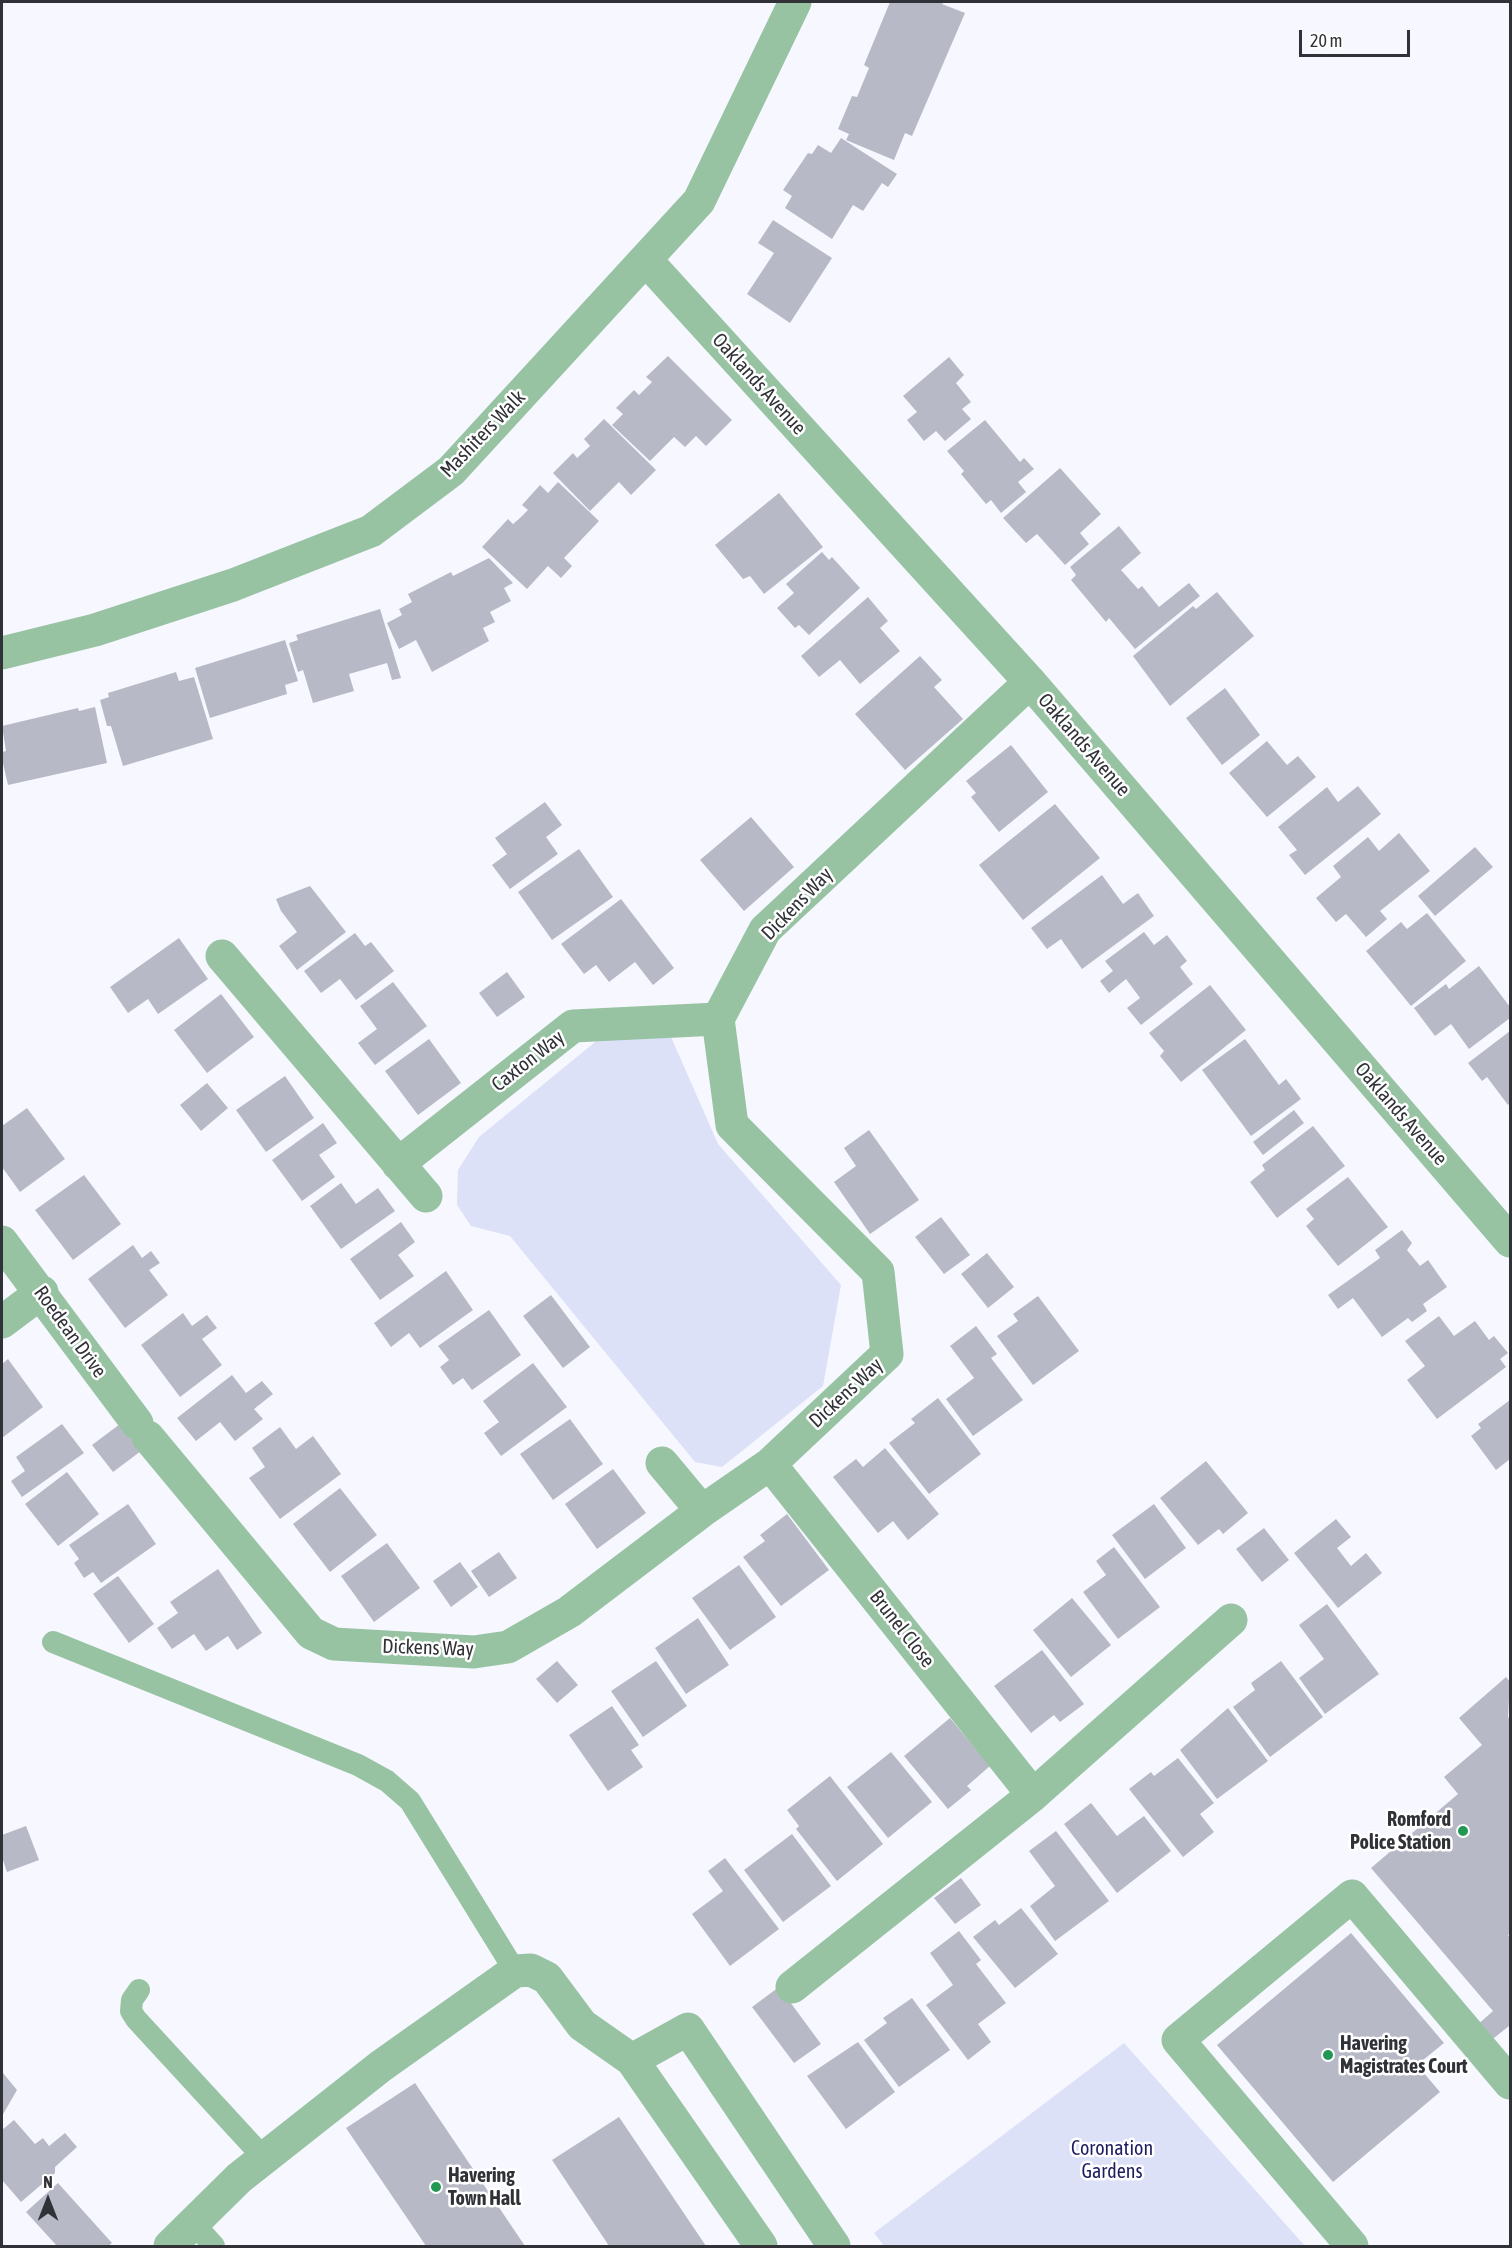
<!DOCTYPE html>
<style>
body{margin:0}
#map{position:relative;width:1512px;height:2248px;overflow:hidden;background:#f6f7ff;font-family:"Asap Condensed",sans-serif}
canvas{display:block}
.frame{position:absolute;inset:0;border:3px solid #313237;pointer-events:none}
.north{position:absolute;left:18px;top:2170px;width:60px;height:60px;-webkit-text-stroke:4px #fff;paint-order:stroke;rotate:0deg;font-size:16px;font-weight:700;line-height:24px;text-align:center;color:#313237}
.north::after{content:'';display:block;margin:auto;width:21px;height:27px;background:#313237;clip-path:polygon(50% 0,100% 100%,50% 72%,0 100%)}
.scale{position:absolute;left:1299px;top:30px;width:111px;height:27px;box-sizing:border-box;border:3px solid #313237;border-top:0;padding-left:8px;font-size:18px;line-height:21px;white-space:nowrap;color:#313237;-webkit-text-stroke:4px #fff;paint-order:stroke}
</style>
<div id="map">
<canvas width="1512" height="2248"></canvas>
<div class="frame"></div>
<div class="north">N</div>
<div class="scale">20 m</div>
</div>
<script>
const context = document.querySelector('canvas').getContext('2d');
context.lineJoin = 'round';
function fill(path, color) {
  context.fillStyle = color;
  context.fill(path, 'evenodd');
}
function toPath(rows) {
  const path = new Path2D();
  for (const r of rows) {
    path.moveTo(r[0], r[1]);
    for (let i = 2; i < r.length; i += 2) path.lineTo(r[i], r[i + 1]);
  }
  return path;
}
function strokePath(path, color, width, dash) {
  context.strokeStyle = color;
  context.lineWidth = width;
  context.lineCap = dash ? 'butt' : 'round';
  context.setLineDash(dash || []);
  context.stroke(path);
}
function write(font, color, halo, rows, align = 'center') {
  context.font = font + ' "Asap Condensed",sans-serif';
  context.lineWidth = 5;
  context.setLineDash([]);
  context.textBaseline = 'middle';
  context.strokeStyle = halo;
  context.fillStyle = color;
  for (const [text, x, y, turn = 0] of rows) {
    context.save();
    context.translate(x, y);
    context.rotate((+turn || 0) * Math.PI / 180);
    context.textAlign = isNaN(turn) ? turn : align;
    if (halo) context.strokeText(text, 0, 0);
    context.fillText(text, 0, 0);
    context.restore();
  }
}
fill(toPath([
 [671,1037,718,1144,841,1285,823,1386,722,1467,695,1462,510,1236,471,1226,457,1205,458,1170,479,1137,600,1038],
 [1124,2043,1305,2246,884,2246,874,2233]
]), '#dce1f8');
fill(toPath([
 [890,2,944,2,942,4,965,13,912,136,905,133,894,160,846,140,849,134,838,129,852,96,857,97,869,68,864,65],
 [841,138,897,174,888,187,882,183,863,211,853,205,832,239,785,208,792,196,783,190,808,153,812,154,818,145,831,153],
 [773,220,832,258,790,323,747,294,774,253,758,243],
 [668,356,732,420,706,446,696,436,685,447,674,437,650,461,612,425,623,414,616,408,634,390,639,395,652,382,646,377],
 [949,357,964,375,956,383,971,402,962,409,971,419,945,441,936,431,924,441,907,420,917,412,903,396],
 [604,419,656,470,631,495,619,482,590,511,553,473,573,453,577,458,590,446,584,439],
 [985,420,1020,462,1024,458,1034,469,1018,482,1026,492,1001,513,991,500,986,504,961,474,964,471,947,451],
 [1060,468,1101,514,1080,533,1089,544,1065,565,1037,534,1026,543,1003,518],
 [558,482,599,521,564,558,572,566,561,578,548,566,527,589,482,547,508,519,513,524,520,518,528,510,522,505,540,485,548,493],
 [779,493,823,547,764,594,750,576,743,579,715,545],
 [1119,526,1141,553,1121,570,1138,589,1142,586,1159,607,1189,583,1200,596,1135,649,1109,618,1106,622,1071,580,1076,575,1070,567],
 [822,552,829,560,832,557,860,588,809,635,799,625,795,628,777,608,794,593,786,584],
 [489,558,513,583,504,588,511,601,490,612,495,622,483,628,489,641,432,672,416,640,399,649,387,623,402,615,399,609,412,602,408,594,451,572,453,576],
 [1217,592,1254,636,1170,706,1133,656,1193,606,1196,609],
 [868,597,888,621,880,628,900,651,860,684,840,660,819,677,801,656],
 [380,609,401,678,392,680,387,663,349,674,354,691,313,703,303,670,298,672,289,643,298,640,296,635],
 [285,640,298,681,285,685,287,694,210,718,195,668],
 [920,656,942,680,934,687,963,719,905,770,855,714],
 [176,672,179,681,194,677,213,739,123,766,111,726,107,726,100,700,109,697,108,693],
 [1225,688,1260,735,1222,765,1186,718],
 [95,707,107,763,8,785,2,759,2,752,6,751,2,726,78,708,79,711],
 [1267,741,1287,765,1298,756,1316,777,1267,817,1229,773],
 [1011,745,1048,792,999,832,971,797,976,793,966,781],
 [1358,786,1381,814,1305,875,1289,855,1297,850,1278,827,1327,787,1338,802],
 [545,802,562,825,546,837,558,854,510,889,492,865,507,854,495,838],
 [1055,804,1100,858,1023,920,979,865],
 [751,817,794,867,744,911,700,860],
 [1399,833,1430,871,1380,911,1387,919,1366,937,1346,914,1336,922,1316,898,1341,877,1333,866,1368,837,1379,851],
 [1475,847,1493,867,1435,916,1418,896],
 [579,849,613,897,552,940,518,892],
 [1102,875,1123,904,1138,893,1154,916,1082,969,1061,939,1047,949,1031,928],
 [310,886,346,932,297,970,279,946,297,932,281,911,276,899],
 [621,899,674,968,653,985,635,962,609,982,596,965,584,974,561,944],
 [1427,913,1466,961,1411,1006,1366,951,1401,922,1407,929],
 [1144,932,1154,945,1167,935,1187,961,1180,967,1193,984,1141,1025,1127,1008,1140,998,1126,979,1109,993,1100,981,1113,971,1105,961],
 [355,933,365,946,371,942,394,971,356,1000,340,979,321,993,304,971],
 [179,938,208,979,158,1014,148,999,128,1013,110,987],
 [1479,966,1510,1007,1510,1018,1469,1049,1451,1024,1435,1036,1414,1008,1446,984,1449,989],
 [507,972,525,997,497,1017,479,993],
 [393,982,427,1026,375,1065,358,1043,377,1029,360,1006],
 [1210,985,1246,1030,1181,1082,1160,1056,1164,1051,1149,1033],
 [221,994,254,1037,207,1073,174,1030],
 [1510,1031,1510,1103,1508,1105,1487,1077,1482,1081,1468,1063],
 [429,1039,461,1083,418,1115,385,1071],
 [1245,1039,1279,1085,1286,1079,1301,1099,1251,1136,1202,1070],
 [285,1076,314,1118,266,1152,236,1110],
 [207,1083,228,1108,201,1131,180,1105],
 [27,1108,65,1159,20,1192,2,1167,2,1126],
 [1294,1110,1304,1123,1263,1155,1253,1142],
 [323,1123,337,1143,319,1155,335,1177,302,1201,272,1160],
 [1313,1126,1345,1166,1277,1218,1250,1182,1265,1170,1262,1165],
 [869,1130,919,1200,870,1234,834,1182,856,1166,844,1148],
 [84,1175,121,1224,73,1260,35,1210],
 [1348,1177,1388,1227,1338,1266,1306,1226,1314,1219,1306,1209],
 [341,1183,356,1204,378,1188,395,1211,341,1249,310,1206],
 [941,1217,970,1255,944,1274,915,1237],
 [401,1222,415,1242,398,1255,414,1276,380,1300,350,1259],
 [1402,1230,1412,1243,1407,1250,1420,1266,1428,1260,1447,1287,1423,1304,1427,1311,1412,1322,1408,1318,1382,1337,1353,1298,1338,1309,1328,1295,1380,1258,1375,1250],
 [133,1245,142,1258,151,1251,160,1263,149,1270,168,1295,125,1328,88,1279],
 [987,1253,1014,1287,988,1308,961,1274],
 [446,1271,473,1310,420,1348,409,1333,391,1347,374,1323],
 [551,1295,590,1347,563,1368,523,1316],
 [1038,1296,1079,1351,1033,1385,997,1336,1018,1321,1013,1314],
 [489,1310,521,1355,472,1390,463,1378,453,1385,440,1367,449,1360,438,1346],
 [183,1313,192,1326,207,1315,217,1328,202,1339,222,1365,180,1397,141,1345],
 [1439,1316,1454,1336,1475,1321,1489,1340,1494,1336,1508,1353,1500,1359,1506,1367,1437,1419,1407,1380,1425,1366,1405,1341],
 [976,1326,997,1354,991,1358,1023,1400,973,1436,946,1399,974,1378,950,1346],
 [8,1359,43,1407,2,1438,2,1364],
 [533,1363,567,1407,501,1456,484,1433,499,1422,483,1401],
 [232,1375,246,1393,262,1381,273,1394,254,1409,263,1419,235,1441,220,1422,196,1441,177,1418],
 [938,1398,981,1454,929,1494,889,1443,915,1423,911,1419],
 [1510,1400,1510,1459,1496,1470,1471,1436,1481,1428,1478,1424],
 [570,1419,603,1464,553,1500,520,1454],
 [62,1424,84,1453,22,1497,11,1481,25,1471,16,1457],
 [120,1424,141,1451,113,1472,92,1445],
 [280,1427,296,1449,313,1436,341,1474,280,1519,249,1478,265,1467,252,1448],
 [885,1448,939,1514,908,1540,893,1521,878,1533,833,1477,856,1459,863,1467],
 [1206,1461,1248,1513,1223,1534,1219,1529,1198,1545,1160,1498],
 [613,1469,646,1513,597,1549,565,1504],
 [67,1472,99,1514,58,1546,25,1504],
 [340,1488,377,1535,330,1572,293,1524],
 [128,1504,156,1544,101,1583,93,1572,84,1578,74,1563,79,1559,69,1545],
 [1154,1504,1186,1548,1145,1579,1112,1535],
 [787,1514,829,1570,781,1606,743,1557,765,1541,760,1535],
 [1336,1519,1351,1537,1337,1548,1351,1566,1366,1553,1382,1573,1338,1608,1294,1553],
 [1264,1528,1289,1560,1262,1582,1236,1549],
 [387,1543,420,1588,374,1622,341,1576],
 [1114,1547,1160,1607,1118,1639,1083,1592,1106,1575,1096,1561],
 [499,1552,517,1578,489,1597,471,1571],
 [460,1562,478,1587,451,1607,433,1581],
 [739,1565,776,1617,730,1650,692,1598],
 [218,1569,262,1633,237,1650,228,1636,206,1651,194,1634,172,1649,157,1628,178,1613,170,1602],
 [118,1576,154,1624,129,1643,93,1594],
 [1072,1598,1111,1645,1071,1677,1033,1630],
 [1327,1604,1379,1674,1325,1714,1299,1678,1324,1659,1299,1625],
 [698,1618,729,1665,686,1694,655,1648],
 [1042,1650,1084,1704,1060,1722,1054,1715,1031,1733,994,1686],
 [557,1661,578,1685,557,1703,536,1679],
 [656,1661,687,1706,643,1737,611,1691],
 [1281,1661,1323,1717,1270,1757,1233,1707,1255,1690,1251,1683],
 [1506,1677,1510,1682,1508,1717,1510,1719,1510,1933,1508,1935,1510,1938,1510,2027,1509,2026,1489,2042,1476,2026,1493,2011,1371,1868,1458,1794,1444,1777,1482,1745,1459,1718],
 [612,1706,639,1745,631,1750,643,1767,608,1791,569,1735],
 [1228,1708,1268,1761,1217,1799,1180,1750],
 [950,1718,990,1766,967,1786,971,1790,948,1809,904,1756],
 [891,1752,932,1802,888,1838,847,1787],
 [1178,1758,1214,1803,1200,1814,1214,1832,1183,1857,1129,1789,1151,1772,1154,1776],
 [830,1776,883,1844,837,1881,796,1829,799,1826,787,1810],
 [1091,1803,1117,1836,1144,1816,1171,1851,1117,1893,1064,1824],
 [26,1826,39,1860,7,1872,2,1857,2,1835],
 [1056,1831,1109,1901,1055,1941,1030,1906,1055,1886,1029,1851],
 [792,1834,831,1886,783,1922,744,1870],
 [725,1858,779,1929,730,1966,692,1914,723,1891,708,1871],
 [961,1878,981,1905,955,1924,934,1898],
 [1021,1908,1058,1954,1015,1988,973,1937,995,1920,999,1925],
 [959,1931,981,1960,976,1964,1006,2003,978,2024,991,2042,968,2060,926,2005,953,1985,930,1953],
 [1351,1933,1444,2043,1417,2065,1440,2092,1333,2182,1217,2045],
 [779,1987,821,2044,794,2063,752,2007],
 [912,1998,950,2050,899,2087,864,2040,887,2023,883,2018],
 [858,2042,895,2092,846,2129,807,2076],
 [3,2073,17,2090,2,2116,2,2075],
 [415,2083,525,2246,426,2246,346,2128],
 [619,2117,706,2246,609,2246,552,2160],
 [14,2120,35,2144,43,2138,49,2146,65,2133,77,2147,55,2167,55,2173,21,2202,2,2180,2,2130],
 [58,2183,112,2243,108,2246,57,2246,26,2212]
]), '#b7bac6');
strokePath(toPath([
 [53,1642,358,1765,387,1781,410,1801,515,1971],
 [139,1990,132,2000,131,2011,136,2019,264,2158],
 [194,2224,214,2246]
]), '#97c3a2', 22);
strokePath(toPath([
 [646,260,1030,682,1510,1241],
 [2,653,95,630,233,585,371,531,451,471,699,201,795,2],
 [222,956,426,1196],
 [398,1164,573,1026,718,1019],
 [2,1242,137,1423],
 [2,1322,42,1292],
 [148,1437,311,1633,334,1644,474,1652,508,1647,569,1612,702,1511,770,1464,887,1354,878,1272,732,1125,718,1019,765,930,1030,682],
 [662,1463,702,1511],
 [770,1464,1033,1795],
 [792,1987,1033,1795,1231,1620],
 [170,2246,239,2178,381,2066,515,1971,531,1970,547,1978,582,2025,632,2060],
 [761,2246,632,2060,688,2029,834,2246],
 [1352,2246,1178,2040,1352,1896,1510,2083]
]), '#97c3a2', 33);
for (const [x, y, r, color] of [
 [1463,1831,6,"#229854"],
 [1328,2055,6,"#229854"],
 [436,2187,6,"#229854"]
]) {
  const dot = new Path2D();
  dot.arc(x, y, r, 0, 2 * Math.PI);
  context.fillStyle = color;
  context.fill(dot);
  strokePath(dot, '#fff', 2);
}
write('20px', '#313237', '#fff', [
 ["Oaklands Avenue",759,384,48],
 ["Mashiters Walk",483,434,-46],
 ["Oaklands Avenue",1084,745,49],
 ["Dickens Way",797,904,-46],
 ["Caxton Way",528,1061,-38],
 ["Oaklands Avenue",1401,1114,49],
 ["Roedean Drive",70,1332,54],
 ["Dickens Way",846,1393,-43],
 ["Brunel Close",902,1629,52],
 ["Dickens Way",428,1648,2]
]);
write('bold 20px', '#313237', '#fff', [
 ["Romford",1451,1820,"right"],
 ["Police Station",1451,1843,"right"],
 ["Havering",1340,2044],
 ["Magistrates Court",1340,2067],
 ["Havering",448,2176],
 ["Town Hall",448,2199]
], 'left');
write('20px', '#1e1d61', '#fff', [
 ["Coronation",1112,2149],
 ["Gardens",1112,2172]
]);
</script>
